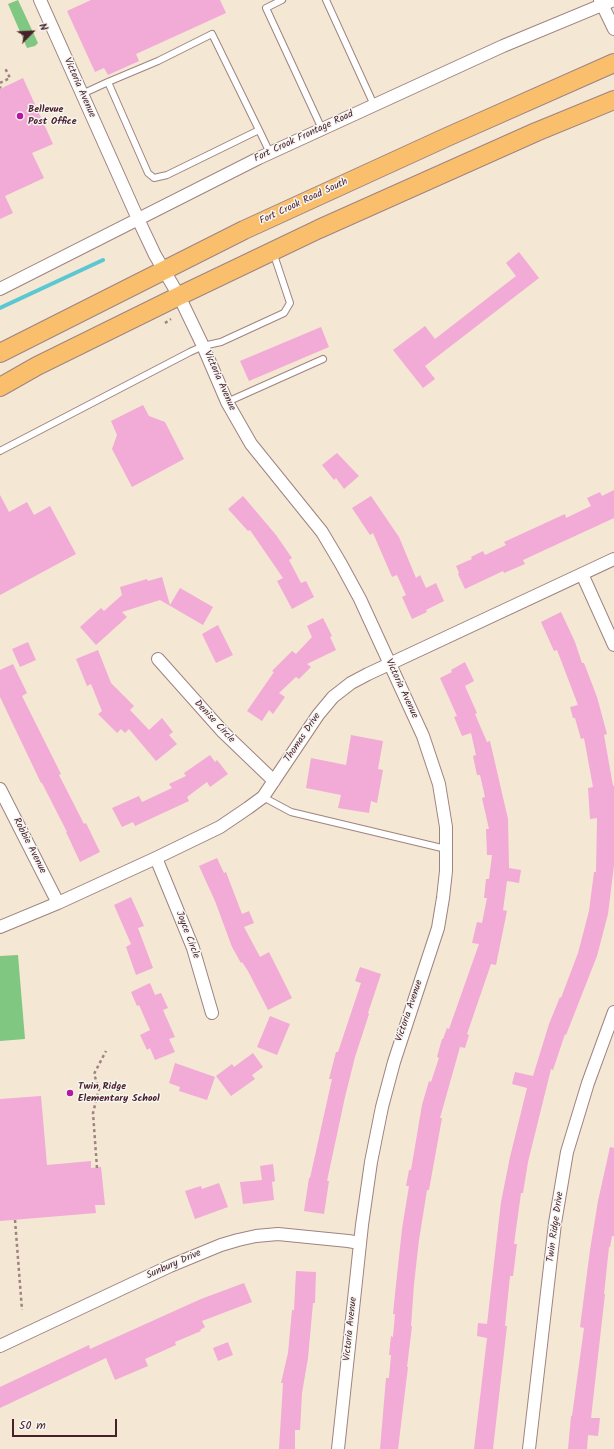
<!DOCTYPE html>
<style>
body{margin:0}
#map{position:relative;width:614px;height:1449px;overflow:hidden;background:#f4e7d4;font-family:Kalam,sans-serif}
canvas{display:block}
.north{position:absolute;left:12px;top:12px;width:40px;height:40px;-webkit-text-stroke:3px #f6f6f2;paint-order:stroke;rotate:66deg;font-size:11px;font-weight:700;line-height:16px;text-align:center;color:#4a1f2b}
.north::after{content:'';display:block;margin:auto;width:14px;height:18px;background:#4a1f2b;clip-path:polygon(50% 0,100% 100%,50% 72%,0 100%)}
.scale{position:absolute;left:12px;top:1419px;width:105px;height:18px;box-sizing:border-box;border:2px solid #4a1f2b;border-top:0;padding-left:5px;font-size:12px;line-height:14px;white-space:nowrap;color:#4a1f2b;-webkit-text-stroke:3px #f6f6f2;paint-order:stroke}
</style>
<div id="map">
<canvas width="614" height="1449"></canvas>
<div class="north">N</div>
<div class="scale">50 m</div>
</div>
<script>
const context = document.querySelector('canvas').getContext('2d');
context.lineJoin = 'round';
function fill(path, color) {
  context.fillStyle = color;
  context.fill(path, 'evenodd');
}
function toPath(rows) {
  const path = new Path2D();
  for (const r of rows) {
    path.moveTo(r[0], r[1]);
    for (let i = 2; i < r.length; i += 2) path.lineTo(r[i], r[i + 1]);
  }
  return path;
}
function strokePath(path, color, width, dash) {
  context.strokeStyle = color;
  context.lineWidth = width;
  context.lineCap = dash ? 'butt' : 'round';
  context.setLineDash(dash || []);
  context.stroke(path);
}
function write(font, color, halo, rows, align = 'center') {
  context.font = font + ' Kalam,sans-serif';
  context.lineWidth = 3;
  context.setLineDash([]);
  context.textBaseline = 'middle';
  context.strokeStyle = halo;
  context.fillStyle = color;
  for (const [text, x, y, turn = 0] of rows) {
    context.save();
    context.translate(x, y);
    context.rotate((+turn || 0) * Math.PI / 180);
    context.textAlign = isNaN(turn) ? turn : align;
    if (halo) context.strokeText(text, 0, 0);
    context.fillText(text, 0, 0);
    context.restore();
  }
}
fill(toPath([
 [18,0,38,43,35,46,27,48,8,4],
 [18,955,25,1039,0,1041,0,956]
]), '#80c782');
strokePath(toPath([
 [0,308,103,260]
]), '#5bc7d2', 4);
fill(toPath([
 [91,0,220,0,226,13,136,54,139,61,108,75,104,68,95,72,67,11],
 [23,78,53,144,32,153,44,178,5,196,13,213,0,219,0,89],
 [519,252,539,278,425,366,435,379,423,388,393,350,425,326,435,339,516,276,506,263],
 [321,327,329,347,249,381,240,361],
 [143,405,149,416,165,422,184,459,132,487,112,449,117,435,111,421],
 [337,453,359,476,344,489,336,478,334,480,322,465],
 [614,490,614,518,523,560,525,564,504,573,503,571,465,589,458,574,459,573,456,566,472,559,471,557,483,551,485,555,506,545,504,542,565,514,566,518,591,506,587,498,600,492,602,496],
 [0,495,9,512,27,502,34,515,50,506,76,554,0,595],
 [243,496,276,535,292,558,289,560,301,583,306,581,314,597,292,609,277,581,283,578,250,530,248,531,228,509],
 [371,496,399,537,416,578,420,575,426,588,436,583,444,601,426,610,427,612,412,619,402,597,406,595,397,575,392,577,373,533,370,535,352,508],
 [162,577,170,605,180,588,213,607,203,625,160,600,122,612,127,617,96,645,80,627,101,608,104,611,122,595,120,587,147,579,148,581],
 [561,612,575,642,582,663,584,663,597,697,607,734,604,735,613,786,614,786,614,865,608,914,597,956,566,1035,565,1034,553,1070,551,1069,528,1162,523,1193,521,1193,514,1244,517,1244,513,1276,510,1276,505,1326,507,1326,493,1449,474,1449,487,1338,477,1336,478,1323,487,1324,501,1202,510,1157,527,1088,512,1084,515,1072,533,1076,549,1024,560,997,561,998,578,953,589,911,594,872,596,872,597,818,590,819,588,788,593,787,584,738,581,739,575,718,573,718,570,707,578,705,557,650,554,651,541,622],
 [323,618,332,636,330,637,336,650,307,664,311,667,299,679,296,677,279,693,285,697,273,714,269,710,262,721,247,711,274,672,272,671,292,651,296,654,312,637,307,626],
 [218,625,233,655,216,663,202,634],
 [28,642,36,660,20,667,12,649],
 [98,650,111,683,134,706,130,710,149,730,162,718,173,732,169,735,177,744,156,761,129,729,125,733,121,729,117,733,98,714,102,711,91,684,87,686,76,659],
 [465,662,474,681,465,686,477,713,475,714,487,742,490,741,508,819,509,868,521,870,519,883,507,881,503,910,507,911,496,965,491,964,467,1034,469,1035,465,1048,460,1047,440,1118,442,1118,429,1190,427,1190,419,1240,414,1284,411,1326,412,1326,407,1367,408,1367,398,1449,380,1449,386,1378,389,1378,391,1355,389,1355,391,1336,393,1337,395,1314,393,1314,395,1294,402,1229,409,1186,406,1186,409,1170,411,1170,422,1105,429,1081,431,1082,439,1058,437,1057,442,1039,443,1039,447,1028,449,1029,479,944,472,943,477,922,482,923,487,898,484,898,486,879,489,879,492,855,487,855,486,829,489,829,482,798,485,797,480,775,477,775,473,756,476,755,471,733,462,736,454,717,457,716,440,678,452,672,451,670],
 [13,664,27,693,22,696,61,774,59,775,84,824,86,823,100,852,80,862,66,832,67,832,42,783,41,783,0,697,0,670],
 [351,735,383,741,378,769,383,770,377,803,371,801,369,813,338,808,341,795,306,788,311,758,346,765],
 [210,755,215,762,217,760,228,774,210,787,207,782,187,797,189,801,135,826,133,822,122,827,112,808,139,796,142,802,172,788,169,784,186,776,184,773],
 [217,858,224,873,226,872,242,914,249,911,254,923,244,927,260,957,269,952,292,998,268,1010,248,971,242,962,241,963,232,947,215,901,199,866],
 [131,897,144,926,138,928,153,968,136,975,126,947,131,944,114,905],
 [360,967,381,974,368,1013,369,1014,355,1057,345,1097,327,1181,329,1181,324,1214,304,1211,309,1178,310,1178,332,1079,329,1079,336,1052,338,1052,361,983,355,981],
 [150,983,155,995,161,993,168,1008,163,1010,175,1037,169,1039,175,1052,155,1060,150,1048,147,1050,140,1035,150,1030,139,1005,137,1006,131,992],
 [270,1016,290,1024,277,1055,257,1047],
 [253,1053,263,1067,252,1075,255,1079,231,1096,216,1076,232,1064,234,1067],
 [175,1063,215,1077,207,1100,179,1091,180,1087,169,1083],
 [41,1096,47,1165,91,1161,91,1168,101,1167,105,1205,95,1205,96,1213,0,1221,0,1099],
 [610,1147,614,1148,614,1236,612,1236,610,1247,609,1247,604,1294,605,1294,591,1418,600,1418,598,1436,588,1435,587,1449,568,1449,571,1416,572,1416,584,1328,580,1327,590,1250,598,1201],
 [273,1164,275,1181,272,1182,274,1200,243,1204,240,1182,262,1180,260,1166],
 [219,1183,228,1207,195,1219,185,1191,201,1186,202,1189],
 [296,1271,316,1272,315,1303,313,1303,308,1358,302,1393,300,1430,295,1430,295,1449,279,1449,283,1383,281,1383,288,1353,292,1310,294,1310],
 [244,1283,252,1302,202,1321,205,1327,200,1330,201,1331,175,1342,176,1345,145,1359,148,1366,115,1380,106,1358,0,1408,0,1387,89,1345,90,1349,201,1299],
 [228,1342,233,1355,218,1361,213,1348]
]), '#f2aad6');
const service = toPath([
 [282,0,266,8,322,129],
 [326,0,374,105],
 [82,94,108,82,158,61,212,34,259,130,167,175,154,178,148,173,108,82],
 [259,130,270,153],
 [227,402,323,359],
 [0,451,190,352,203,346,221,342,284,313,290,303,273,252],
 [263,797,291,812,446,849]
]);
const minor = toPath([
 [40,0,138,219,155,255,179,296,203,346,227,402,251,444,322,532,341,564,360,599,423,736,439,784,446,827,446,871,443,898,438,928,394,1062,382,1107,371,1162,362,1225,338,1449],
 [600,0,614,29],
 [0,289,259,158,503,46,614,0],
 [582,574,614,645],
 [158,659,223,732,274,781],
 [0,789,58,903],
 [156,858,193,948,212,1013],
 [0,927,58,903,156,858,220,827,248,808,263,797,318,715,333,697,351,683,368,674,614,559],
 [0,1346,170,1266,221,1245,238,1240,256,1236,278,1234,348,1241,360,1243],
 [529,1449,555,1223,567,1152,588,1083,614,1012]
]);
const primary = toPath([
 [0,353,244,230,447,137,614,63],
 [0,387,37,366,179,296,319,229,536,132,614,100]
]);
strokePath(service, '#9f8380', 8);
strokePath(minor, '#9f8380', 14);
strokePath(primary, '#9f8380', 20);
strokePath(toPath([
 [0,83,10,78,5,68],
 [0,87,1,88],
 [165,323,171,319],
 [97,1168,93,1113,99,1089,94,1074,106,1051],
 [15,1220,22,1310]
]), '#9f8380', 2.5, [3, 3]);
strokePath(service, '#fff', 6);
strokePath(minor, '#fff', 12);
strokePath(primary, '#f9bf6c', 18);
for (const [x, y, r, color] of [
 [20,116,4,"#b5179e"],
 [70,1093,4,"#b5179e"]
]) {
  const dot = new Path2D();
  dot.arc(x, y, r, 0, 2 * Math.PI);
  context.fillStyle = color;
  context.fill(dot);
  strokePath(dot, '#f6f6f2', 1.5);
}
write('10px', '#4a1f2b', '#f6f6f2', [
 ["Victoria Avenue",79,88,66],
 ["Fort Crook Frontage Road",304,137,-25],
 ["Fort Crook Road South",304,202,-25],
 ["Victoria Avenue",219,381,66],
 ["Victoria Avenue",401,689,65],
 ["Denise Circle",214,722,47],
 ["Thomas Drive",303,738,-56],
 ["Robbie Avenue",29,846,63],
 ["Joyce Circle",187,935,69],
 ["Victoria Avenue",410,1011,-71],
 ["Twin Ridge Drive",556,1227,-82],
 ["Sunbury Drive",174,1265,-24],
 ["Victoria Avenue",351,1329,-84]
]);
write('bold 10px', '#4a1f2b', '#f6f6f2', [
 ["Bellevue",28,110],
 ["Post Office",28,122],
 ["Twin Ridge",78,1087],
 ["Elementary School",78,1099]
], 'left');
</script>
